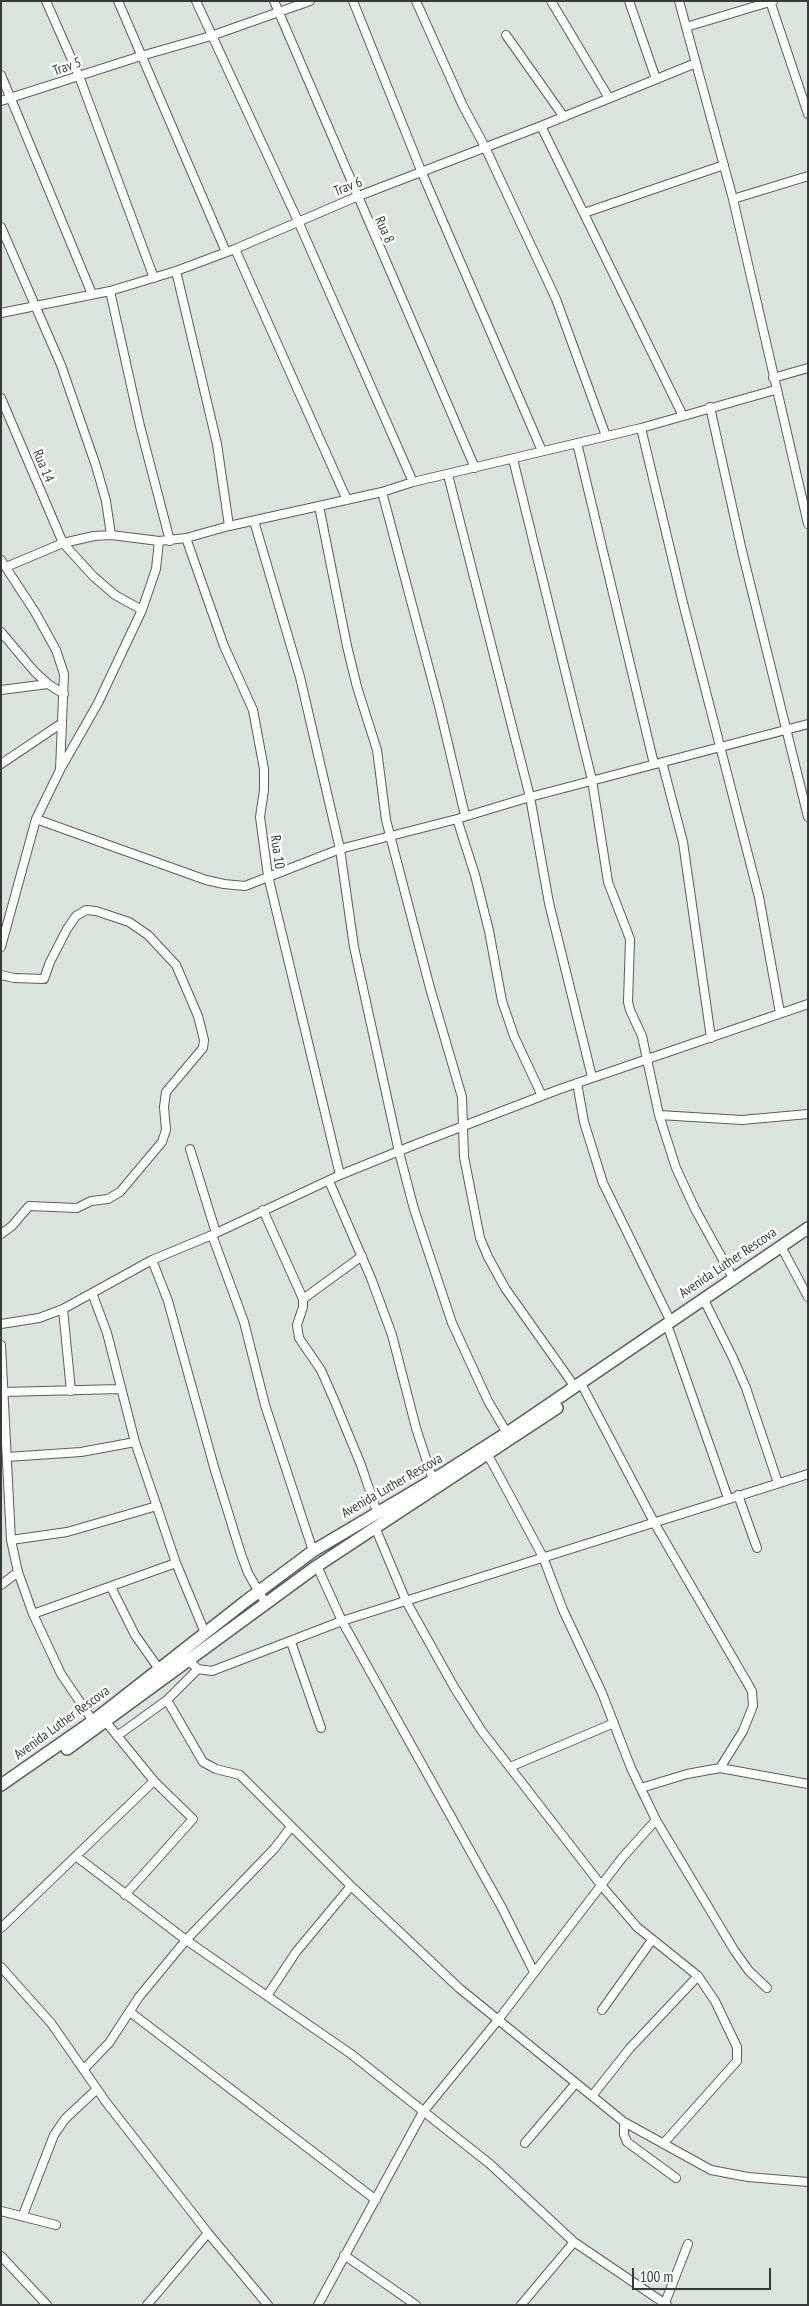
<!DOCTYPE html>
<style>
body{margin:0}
#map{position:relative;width:809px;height:2306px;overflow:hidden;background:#dae4dc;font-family:"PT Sans Narrow",sans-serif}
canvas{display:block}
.frame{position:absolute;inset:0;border:2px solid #373a37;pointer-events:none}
.scale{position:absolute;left:632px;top:2268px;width:139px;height:22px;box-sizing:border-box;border:2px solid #373a37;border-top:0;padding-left:6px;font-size:15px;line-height:18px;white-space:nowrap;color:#373a37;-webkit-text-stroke:4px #fff;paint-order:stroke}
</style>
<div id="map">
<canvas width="809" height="2306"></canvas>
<div class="frame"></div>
<div class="scale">100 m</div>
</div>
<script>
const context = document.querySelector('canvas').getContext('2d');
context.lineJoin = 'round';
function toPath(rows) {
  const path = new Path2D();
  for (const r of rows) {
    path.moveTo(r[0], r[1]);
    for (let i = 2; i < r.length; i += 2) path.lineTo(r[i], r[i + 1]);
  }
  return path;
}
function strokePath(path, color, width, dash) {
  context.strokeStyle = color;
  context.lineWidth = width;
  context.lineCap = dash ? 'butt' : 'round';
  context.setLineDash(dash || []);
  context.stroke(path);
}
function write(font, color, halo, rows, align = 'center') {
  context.font = font + ' "PT Sans Narrow",sans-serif';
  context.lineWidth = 5;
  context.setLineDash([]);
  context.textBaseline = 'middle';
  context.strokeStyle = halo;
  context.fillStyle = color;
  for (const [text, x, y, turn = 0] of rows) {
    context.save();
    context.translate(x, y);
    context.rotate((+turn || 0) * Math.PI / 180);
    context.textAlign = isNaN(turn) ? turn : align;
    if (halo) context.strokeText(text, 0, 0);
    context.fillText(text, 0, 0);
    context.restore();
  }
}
const street = toPath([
 [46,1,79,76,154,278],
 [118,1,226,252],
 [196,1,298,221,413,482],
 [274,1,475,468],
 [353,1,422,173,542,451],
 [416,1,463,106,485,147,556,299,606,436],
 [551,1,609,98],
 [629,1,656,79],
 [679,1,733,199,808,524],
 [770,1,808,114],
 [686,27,773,1],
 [506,35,564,117],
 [1,75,92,294],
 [1,101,141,56,211,36,310,1],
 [541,126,683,416],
 [733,199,808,176],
 [584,213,724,165],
 [1,227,61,365,96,466,106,501,111,535],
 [235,249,347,500],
 [176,271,217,444,229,526],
 [110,291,140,426,170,541],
 [1,313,110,291,176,271,235,249,356,197,541,126,696,63],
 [773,378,808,368],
 [1,398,63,543,94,577,115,595,142,610],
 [710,407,742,551,808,817],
 [641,428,682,599,759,897,780,1013],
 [577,443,654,764],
 [513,459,592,780,608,882,630,939,628,1002,630,1010,642,1036,659,1115,676,1168,695,1209,733,1278],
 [448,475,530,797,549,903,592,1077],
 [382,492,439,706,465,815],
 [319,506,347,646,357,687,377,750,386,820,430,988,462,1097,464,1157,480,1238,488,1257,505,1288,575,1387],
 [254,521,300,677,340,849,354,947,399,1152,414,1209,452,1323,488,1401,507,1433],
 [186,538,224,646,253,710,264,769,264,790,260,817,268,876,340,1175],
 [1,560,35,612,56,650,64,674,60,770,36,819,1,947],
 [6,567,63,543,94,536,111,535,159,541,186,538,229,526,382,492,413,482,641,428,775,390],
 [1,632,34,671,48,684,64,694],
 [1,690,48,684],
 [662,762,683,842,711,1038],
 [1,764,62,723],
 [61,768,98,703,142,610,156,569,159,541],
 [36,819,206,880,224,884,245,886,340,849,457,819,530,797,808,724],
 [457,819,475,875,489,931,502,1001,514,1036,542,1096],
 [1,975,14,978,44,979,50,962,67,929,76,916,86,910,96,911,129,922,148,935,176,965,198,1016,204,1040,203,1048,166,1092,164,1107,166,1130,162,1142,120,1192,108,1199,91,1201,77,1208,29,1206,12,1226,1,1234],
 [577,1083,584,1122,603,1183,670,1320],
 [659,1115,742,1120,808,1114],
 [190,1149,216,1233],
 [329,1181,371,1278,392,1335,416,1428,433,1480],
 [263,1210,303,1299,303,1307,297,1325,299,1338,321,1370,335,1402,361,1465,377,1512],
 [212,1235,244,1322,265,1405,313,1551],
 [784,1252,808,1297],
 [152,1260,168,1301,214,1467,241,1554,248,1573,266,1604],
 [92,1293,107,1333,135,1442,176,1563,205,1633],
 [303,1299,362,1256],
 [706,1304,733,1358,746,1388,778,1483],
 [63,1309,71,1391],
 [1,1324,39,1318,63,1309,152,1260,212,1235,340,1175,414,1145,560,1089,808,1004],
 [669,1330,728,1498],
 [1,1345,11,1540,18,1572,33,1614,61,1674,93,1721],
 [584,1389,655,1524,752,1691,753,1706,743,1731,720,1768],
 [3,1392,120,1389],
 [488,1455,543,1557,563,1610,602,1693,631,1768,656,1820,734,1950,749,1971,767,1988],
 [7,1457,81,1452,135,1442],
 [738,1495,757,1548],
 [375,1527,406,1601,454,1687,481,1730,601,1885,637,1927,698,1976,715,2001,737,2047,737,2061,663,2144],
 [11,1540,67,1532,157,1506],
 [317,1566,342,1621,502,1908,534,1972],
 [1,1585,18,1572],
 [111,1587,135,1635,159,1669],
 [33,1614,176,1563],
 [291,1642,321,1728],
 [189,1661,198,1669,212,1671,342,1621,808,1474],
 [167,1700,198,1669],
 [106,1722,154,1781,193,1819,125,1895],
 [117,1736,167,1700,203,1762,216,1769,240,1775,351,1886,459,1988,624,2122,711,2170,748,2177,808,2182],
 [510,1767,614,1723],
 [641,1788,687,1774,720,1768,808,1784],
 [77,1857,186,1940,351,2054,490,2164,574,2242,667,2305],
 [1,1928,154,1781],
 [1,1967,51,2023,106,2102,208,2233,268,2305],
 [267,1996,296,1952,351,1886],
 [602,2010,652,1940],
 [130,2012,376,2200],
 [84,2069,109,2043,139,1997,186,1940,274,1849,291,1827],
 [592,2096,630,2048,698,1976],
 [624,2122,624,2135,627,2142,676,2178],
 [525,2143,576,2083],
 [1,2211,56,2225],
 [23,2215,54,2135,65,2119,97,2089],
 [344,2255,416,2305],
 [1,2256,47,2305],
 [665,2303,688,2244],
 [147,2305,208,2233],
 [318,2305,423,2112,498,2020,622,1858,656,1820],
 [521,2305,574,2242]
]);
const secondary = toPath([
 [67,1749,317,1566,557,1408],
 [1,1785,93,1721,246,1601,313,1551,433,1480,507,1433,808,1228]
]);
strokePath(street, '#565f58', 10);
strokePath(secondary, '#565f58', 14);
strokePath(street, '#fff', 8);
strokePath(secondary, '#fff', 11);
write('14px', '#373a37', '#fff', [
 ["Trav 5",67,67,-19],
 ["Trav 6",348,187,-21],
 ["Rua 8",384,230,66],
 ["Rua 14",43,466,67],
 ["Rua 10",277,852,82],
 ["Avenida Luther Rescova",728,1263,-34],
 ["Avenida Luther Rescova",392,1486,-30],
 ["Avenida Luther Rescova",62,1723,-36]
]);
</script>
